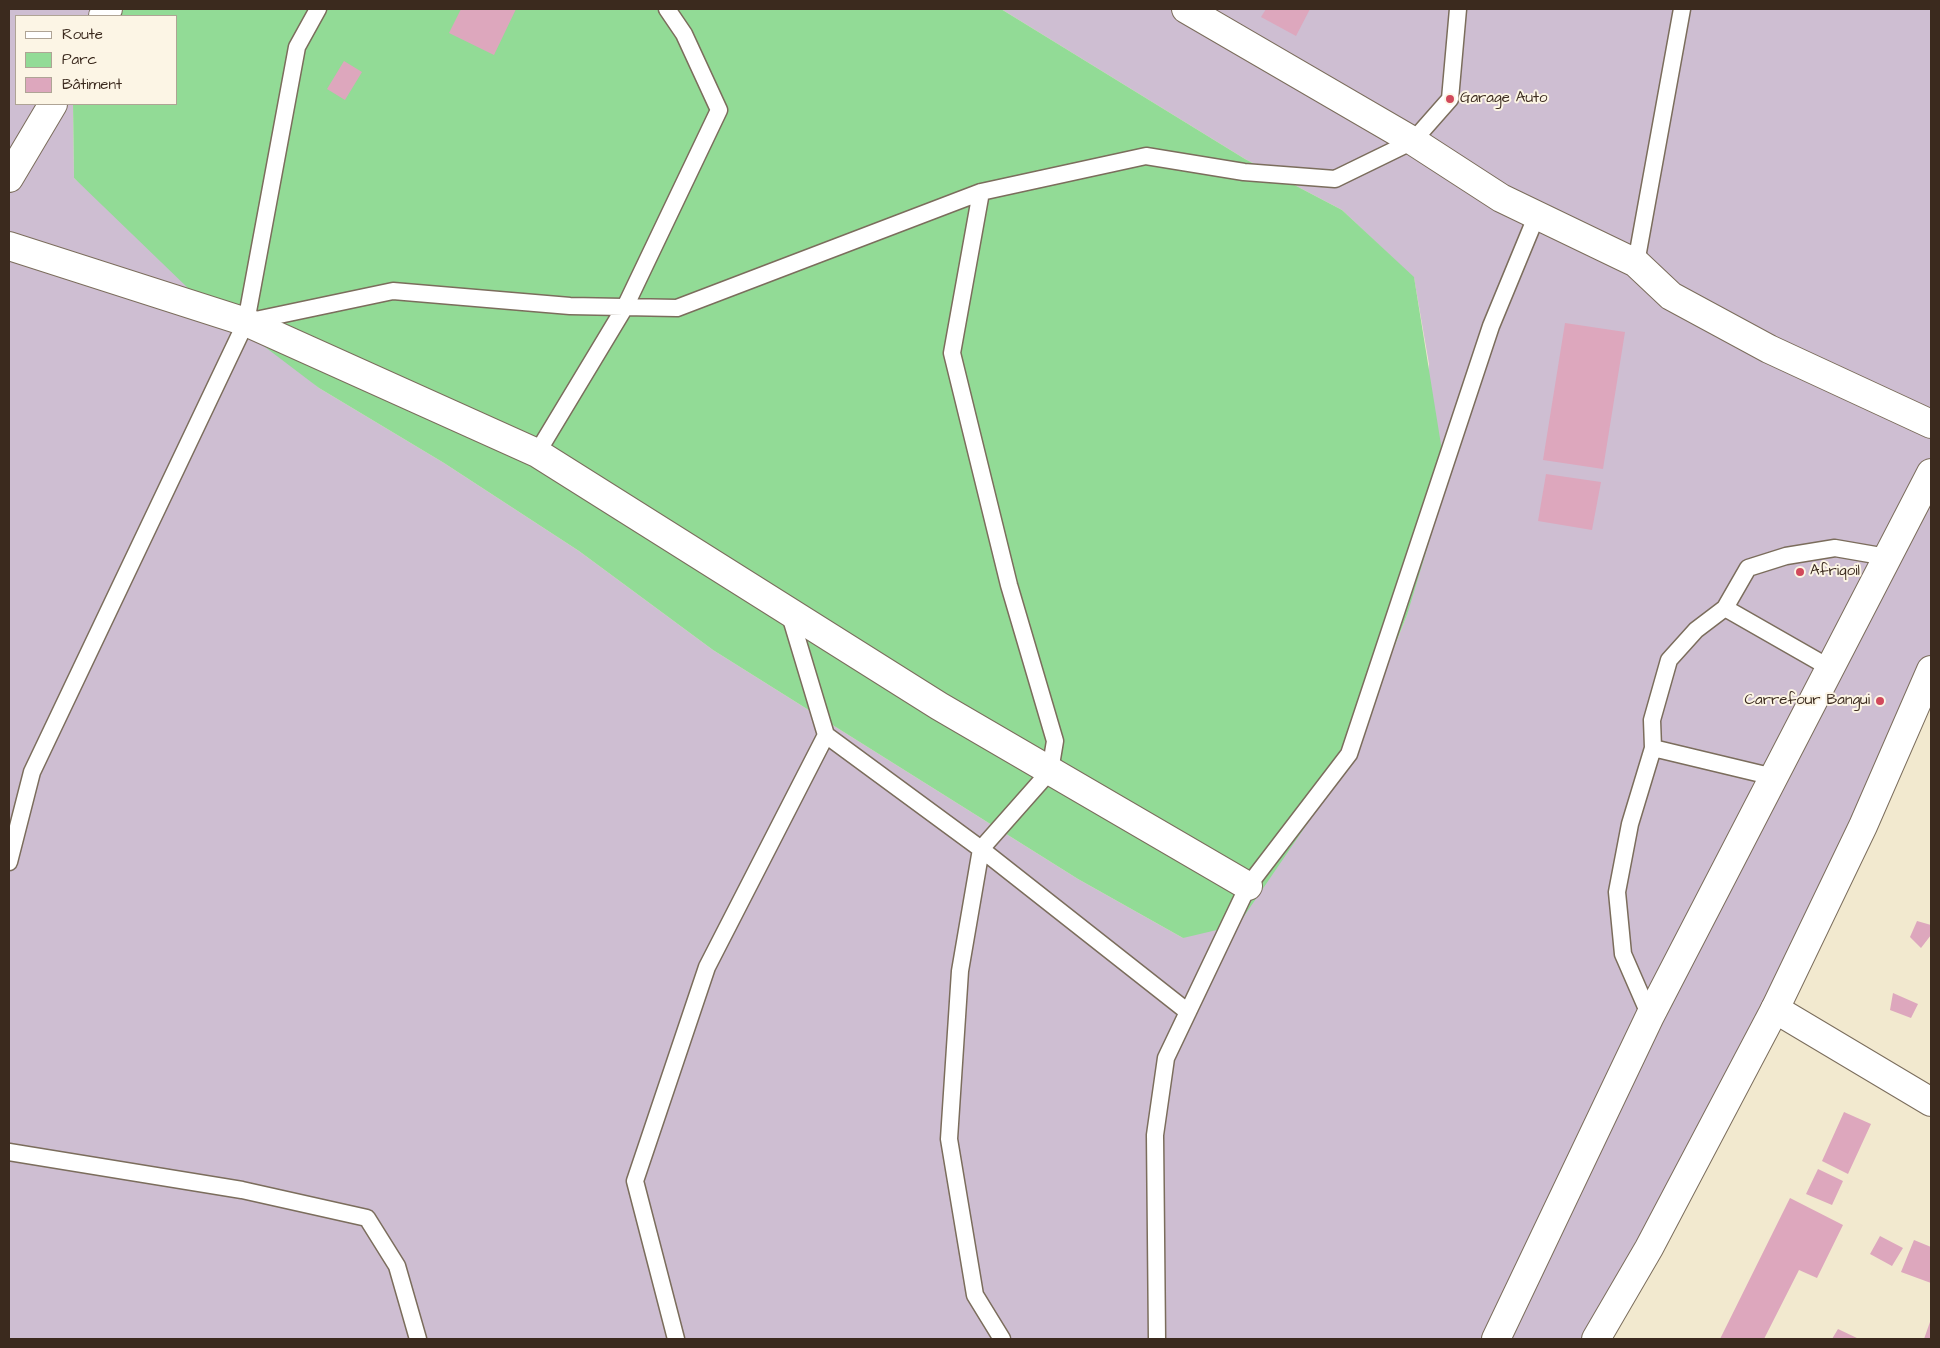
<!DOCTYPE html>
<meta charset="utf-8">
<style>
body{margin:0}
#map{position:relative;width:1940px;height:1348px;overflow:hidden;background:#f2e9cf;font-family:"Architects Daughter",sans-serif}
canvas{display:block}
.frame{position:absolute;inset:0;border:10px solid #3b2a1e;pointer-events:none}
.legend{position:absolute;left:15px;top:15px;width:162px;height:90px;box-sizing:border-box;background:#fcf5e5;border:1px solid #afa495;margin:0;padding:6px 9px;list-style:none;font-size:15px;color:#3b2a1e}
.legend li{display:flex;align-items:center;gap:10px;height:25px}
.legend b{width:25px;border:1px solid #afa495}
</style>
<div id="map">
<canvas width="1940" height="1348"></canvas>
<div class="frame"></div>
<ul class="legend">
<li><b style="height:6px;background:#fff"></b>Route</li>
<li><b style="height:14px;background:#92db96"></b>Parc</li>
<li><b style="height:14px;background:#dda7bd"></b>Bâtiment</li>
</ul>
</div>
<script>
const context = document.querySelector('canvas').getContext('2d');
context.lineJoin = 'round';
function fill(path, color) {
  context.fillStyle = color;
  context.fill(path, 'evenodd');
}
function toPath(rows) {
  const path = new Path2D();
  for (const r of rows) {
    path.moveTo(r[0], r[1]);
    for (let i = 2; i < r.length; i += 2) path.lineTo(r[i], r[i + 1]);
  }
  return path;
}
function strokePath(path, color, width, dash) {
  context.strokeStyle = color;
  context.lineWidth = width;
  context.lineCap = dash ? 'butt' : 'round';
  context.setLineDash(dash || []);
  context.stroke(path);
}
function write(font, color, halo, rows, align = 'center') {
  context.font = font + ' "Architects Daughter",sans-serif';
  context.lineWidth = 4;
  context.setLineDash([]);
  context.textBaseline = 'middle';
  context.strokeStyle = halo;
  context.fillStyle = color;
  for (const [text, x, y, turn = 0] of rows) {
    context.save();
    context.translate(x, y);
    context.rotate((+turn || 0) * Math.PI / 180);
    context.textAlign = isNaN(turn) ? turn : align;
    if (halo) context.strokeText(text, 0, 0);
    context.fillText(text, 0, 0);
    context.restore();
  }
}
fill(toPath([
 [9,9,124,9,119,16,16,16,16,104,73,104,74,178,319,388,444,463,579,551,713,650,1078,879,1183,938,1369,710,1407,615,1429,364,1414,278,1342,210,1245,159,1001,9,1931,9,1931,667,1728,1083,1583,1339,9,1339]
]), '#cebed2');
fill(toPath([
 [124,9,1001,9,1245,159,1342,210,1414,277,1443,457,1436,519,1407,615,1369,710,1331,789,1238,925,1183,938,1078,879,713,650,579,551,444,463,319,388,190,290,74,178,73,104,176,104,176,16,119,16]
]), '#92db96');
fill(toPath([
 [461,9,516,9,494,55,449,33],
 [1266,9,1310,9,1296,36,1261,17],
 [344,61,362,72,345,100,327,89],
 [1565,323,1625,332,1603,469,1543,460],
 [1546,474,1601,482,1592,530,1538,521],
 [1917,921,1931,925,1931,935,1921,948,1910,937],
 [1893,993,1918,1004,1911,1018,1890,1010],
 [1844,1112,1871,1124,1848,1174,1822,1161],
 [1818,1169,1843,1181,1832,1205,1806,1194],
 [1790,1198,1843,1225,1817,1278,1799,1270,1764,1339,1720,1339],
 [1880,1236,1903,1248,1892,1266,1870,1254],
 [1914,1240,1931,1247,1931,1283,1901,1272],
 [1931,1319,1931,1339,1924,1339],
 [1838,1329,1859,1339,1832,1339]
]), '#dda7bd');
const lane = toPath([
 [981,192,952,353,1009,585,1055,741,1050,771,981,849,960,971,949,1139,975,1295,1002,1339],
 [1636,263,1682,9],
 [246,322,393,291,570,306,677,308,981,192,1146,156,1244,172,1335,179,1413,141,1450,99,1458,9],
 [537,453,625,307,719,110,684,34,667,9],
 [1725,608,1830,668],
 [789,612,826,735,981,849,1188,1012],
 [1653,748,1774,777],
 [9,862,32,772,246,322,297,47,318,9],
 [1650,1016,1623,954,1617,892,1630,824,1653,748,1652,720,1669,660,1696,630,1725,608,1748,568,1786,556,1835,548,1887,557],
 [9,1152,242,1190,367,1218,397,1266,418,1339],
 [676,1339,635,1181,707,967,826,735],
 [1157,1339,1155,1135,1166,1058,1248,886,1349,754,1491,326,1536,217]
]);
const street = toPath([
 [1186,9,1413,141,1501,198,1636,263,1671,296,1769,349,1931,424],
 [103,16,108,9],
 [9,178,53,104],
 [9,246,246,322,537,453,939,706,1248,886],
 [1775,1009,1931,1102]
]);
const primary = toPath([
 [1496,1339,1650,1016,1931,473],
 [1596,1339,1649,1248,1775,1009,1863,826,1931,670]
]);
strokePath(lane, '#7b6d5c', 19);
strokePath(street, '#7b6d5c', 30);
strokePath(primary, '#7b6d5c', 30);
strokePath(lane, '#fff', 16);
strokePath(street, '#fff', 28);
strokePath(primary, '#fff', 28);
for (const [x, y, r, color] of [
 [1450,99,5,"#d1495b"],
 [1800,572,5,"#d1495b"],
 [1880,701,5,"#d1495b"]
]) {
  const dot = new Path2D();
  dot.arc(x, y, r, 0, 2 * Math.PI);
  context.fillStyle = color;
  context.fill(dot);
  strokePath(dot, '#fcf5e5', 2);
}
write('15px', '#3b2a1e', '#fcf5e5', [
 ["Garage Auto",1460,99],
 ["Afriqoil",1810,572],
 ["Carrefour Bangui",1870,701,"right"]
], 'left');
</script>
